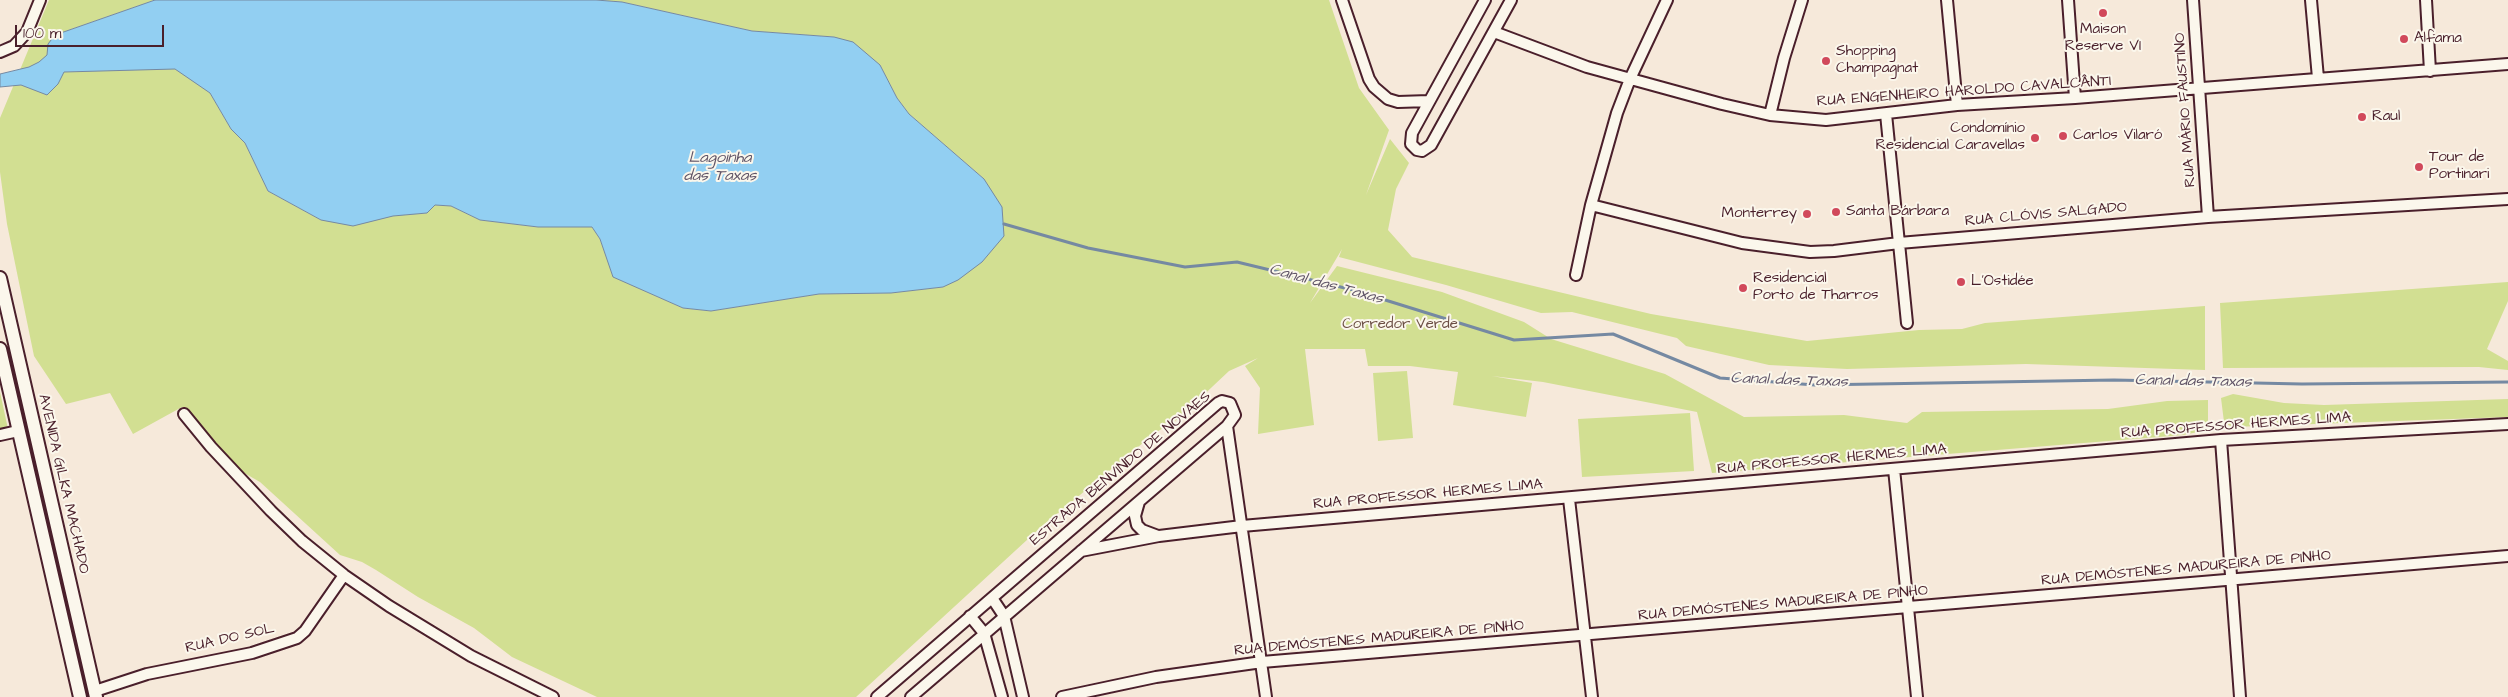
<!DOCTYPE html>
<meta charset="utf-8">
<style>
body{margin:0}
#map{position:relative;width:2508px;height:697px;overflow:hidden;background:#f6e9da;font-family:"Architects Daughter",sans-serif}
canvas{display:block}
.scale{position:absolute;left:15px;top:25px;width:149px;height:22px;box-sizing:border-box;border:2px solid #4a1f2b;border-top:0;padding-left:6px;font-size:15px;line-height:18px;white-space:nowrap;color:#4a1f2b;-webkit-text-stroke:4px #fbf7ec;paint-order:stroke}
</style>
<div id="map">
<canvas width="2508" height="697"></canvas>
<div class="scale">100 m</div>
</div>
<script>
const context = document.querySelector('canvas').getContext('2d');
context.lineJoin = 'round';
function fill(path, color) {
  context.fillStyle = color;
  context.fill(path, 'evenodd');
}
function toPath(rows) {
  const path = new Path2D();
  for (const r of rows) {
    path.moveTo(r[0], r[1]);
    for (let i = 2; i < r.length; i += 2) path.lineTo(r[i], r[i + 1]);
  }
  return path;
}
function strokePath(path, color, width, dash) {
  context.strokeStyle = color;
  context.lineWidth = width;
  context.lineCap = dash ? 'butt' : 'round';
  context.setLineDash(dash || []);
  context.stroke(path);
}
function write(font, color, halo, rows, align = 'center') {
  context.font = font + ' "Architects Daughter",sans-serif';
  context.lineWidth = 4;
  context.setLineDash([]);
  context.textBaseline = 'middle';
  context.strokeStyle = halo;
  context.fillStyle = color;
  for (const [text, x, y, turn = 0] of rows) {
    context.save();
    context.translate(x, y);
    context.rotate((+turn || 0) * Math.PI / 180);
    context.textAlign = isNaN(turn) ? turn : align;
    if (halo) context.strokeText(text, 0, 0);
    context.fillText(text, 0, 0);
    context.restore();
  }
}
fill(toPath([
 [49,0,155,0,55,35,64,72,153,68,175,69,187,75,210,93,231,129,245,143,268,191,321,220,427,213,435,205,451,206,480,220,538,227,592,227,600,239,614,277,683,308,711,311,819,294,891,293,943,287,984,179,909,114,897,98,880,65,834,37,752,31,622,2,596,0,1329,0,1359,88,1389,130,1366,195,1390,139,1409,163,1396,189,1388,230,1412,257,1651,314,1807,341,1919,330,1962,329,1985,323,2205,306,2205,370,2026,364,1847,369,1769,365,1686,346,1677,338,1572,312,1541,313,1446,285,1339,257,1342,249,1310,303,1337,266,1442,292,1524,322,1551,339,1665,374,1744,417,1844,415,1907,423,1922,412,2108,409,2167,401,2208,400,2208,430,2183,435,1712,473,1697,412,1543,382,1492,376,1532,383,1526,417,1453,405,1458,372,1410,366,1368,366,1365,349,1305,349,1314,425,1258,434,1260,388,1245,366,1258,358,1229,371,1178,419,1155,433,1040,528,856,697,597,697,512,657,474,628,418,597,376,570,362,562,340,555,260,482,239,470,182,407,133,434,110,393,66,404,34,356,7,224,0,172,0,118],
 [2508,282,2508,301,2487,349,2508,361,2508,370,2479,367,2223,368,2220,303],
 [1407,371,1413,438,1378,441,1373,373],
 [0,392,8,429,0,430],
 [2233,394,2284,403,2324,405,2508,399,2508,417,2232,427,2224,422,2221,398],
 [1690,413,1694,471,1582,477,1578,419]
]), '#d2df92');
const water = toPath([
 [155,0,596,0,622,2,752,31,834,37,853,42,880,65,897,98,909,114,984,179,1002,207,1004,236,982,262,958,280,943,287,891,293,819,294,711,311,683,308,613,277,600,239,592,227,538,227,480,220,451,206,435,205,427,213,393,216,353,226,321,220,268,191,245,143,231,129,210,93,175,69,64,72,58,84,47,95,21,85,0,87,0,74,29,67,39,62,47,55,48,44,55,35,155,0]
]);
fill(water, '#92cff2');
strokePath(water, '#7589a2', 1);
strokePath(toPath([
 [1004,224,1088,248,1185,267,1237,262,1353,290,1514,340,1613,334,1720,378,1815,385,2114,380,2302,384,2508,382]
]), '#7589a2', 3);
const minor = toPath([
 [1342,0,1369,79,1374,87,1388,99,1398,102,1429,101],
 [1485,0,1412,133,1411,144,1417,150,1422,151,1431,145,1511,0],
 [1947,0,1957,105],
 [2068,0,2075,98],
 [2193,0,2208,217],
 [2311,0,2318,78],
 [2426,0,2430,71],
 [1494,32,1587,67,1722,104,1770,115,1826,120,1957,105,2075,98,2508,64],
 [0,52,14,46,27,32,40,0],
 [1886,114,1907,323],
 [1770,115,1784,58,1802,0],
 [1591,205,1742,243,1810,252,1834,251,1899,243,2208,217,2508,199],
 [1576,275,1591,205,1617,113,1630,79,1667,0],
 [184,414,211,447,271,511,302,541,344,575,389,606,471,656,553,697],
 [1227,426,1266,697],
 [0,435,18,431],
 [2221,440,2240,697],
 [1894,469,1917,697],
 [1569,499,1592,697],
 [1139,502,1135,516,1137,525,1142,530,1158,536],
 [1081,551,1159,536,1242,526,2221,440,2508,424],
 [992,598,1004,616,1023,697],
 [970,616,984,633,1002,697],
 [95,691,147,674,252,653,297,638,305,631,344,575],
 [877,697,1218,403,1222,401,1230,403,1235,415,1227,426,911,697],
 [1062,697,1156,677,1262,662,2508,556]
]);
const tertiary = toPath([
 [0,278,96,697],
 [0,349,80,697]
]);
strokePath(minor, '#4a1f2b', 14);
strokePath(tertiary, '#4a1f2b', 16);
strokePath(minor, '#fbf7ec', 10);
strokePath(tertiary, '#fbf7ec', 12);
for (const [x, y, r, color] of [
 [2103,13,5,"#d1495b"],
 [2404,39,5,"#d1495b"],
 [1826,61,5,"#d1495b"],
 [2362,117,5,"#d1495b"],
 [2063,136,5,"#d1495b"],
 [2035,138,5,"#d1495b"],
 [2419,167,5,"#d1495b"],
 [1836,212,5,"#d1495b"],
 [1807,214,5,"#d1495b"],
 [1961,282,5,"#d1495b"],
 [1743,288,5,"#d1495b"]
]) {
  const dot = new Path2D();
  dot.arc(x, y, r, 0, 2 * Math.PI);
  context.fillStyle = color;
  context.fill(dot);
  strokePath(dot, '#fbf7ec', 2);
}
write('15px', '#4a1f2b', '#fbf7ec', [
 ["Maison",2103,30,"center"],
 ["Reserve VI",2103,47,"center"],
 ["Alfama",2414,39],
 ["Shopping",1836,52],
 ["Champagnat",1836,69],
 ["Raul",2372,117],
 ["Condomínio",2025,129,"right"],
 ["Residencial Caravellas",2025,146,"right"],
 ["Carlos Vilaró",2073,136],
 ["Tour de",2429,158],
 ["Portinari",2429,175],
 ["Santa Bárbara",1846,212],
 ["Monterrey",1797,214,"right"],
 ["Residencial",1753,279],
 ["Porto de Tharros",1753,296],
 ["L'Ostidée",1971,282]
], 'left');
write('15px', '#4a1f2b', '#fbf7ec', [
 ["RUA ENGENHEIRO HAROLDO CAVALCÂNTI",1964,92,-4],
 ["RUA MÁRIO FAUSTINO",2186,110,-94],
 ["RUA CLÓVIS SALGADO",2046,215,-5],
 ["RUA PROFESSOR HERMES LIMA",2236,426,-4],
 ["RUA PROFESSOR HERMES LIMA",1832,460,-5],
 ["ESTRADA BENVINDO DE NOVAES",1121,469,-40],
 ["AVENIDA GILKA MACHADO",63,484,77],
 ["RUA PROFESSOR HERMES LIMA",1428,495,-5],
 ["RUA DEMÓSTENES MADUREIRA DE PINHO",2186,569,-5],
 ["RUA DEMÓSTENES MADUREIRA DE PINHO",1783,604,-5],
 ["RUA DO SOL",230,639,-13],
 ["RUA DEMÓSTENES MADUREIRA DE PINHO",1379,639,-5]
]);
write('15px', '#6c4f45', '#fbf7ec', [
 ["Corredor Verde",1400,325]
]);
write('italic 16px', '#605467', '#fbf7ec', [
 ["Lagoinha",720,159],
 ["das Taxas",720,177],
 ["Canal das Taxas",1326,285,15],
 ["Canal das Taxas",1789,381,2],
 ["Canal das Taxas",2193,382,1]
]);
</script>
